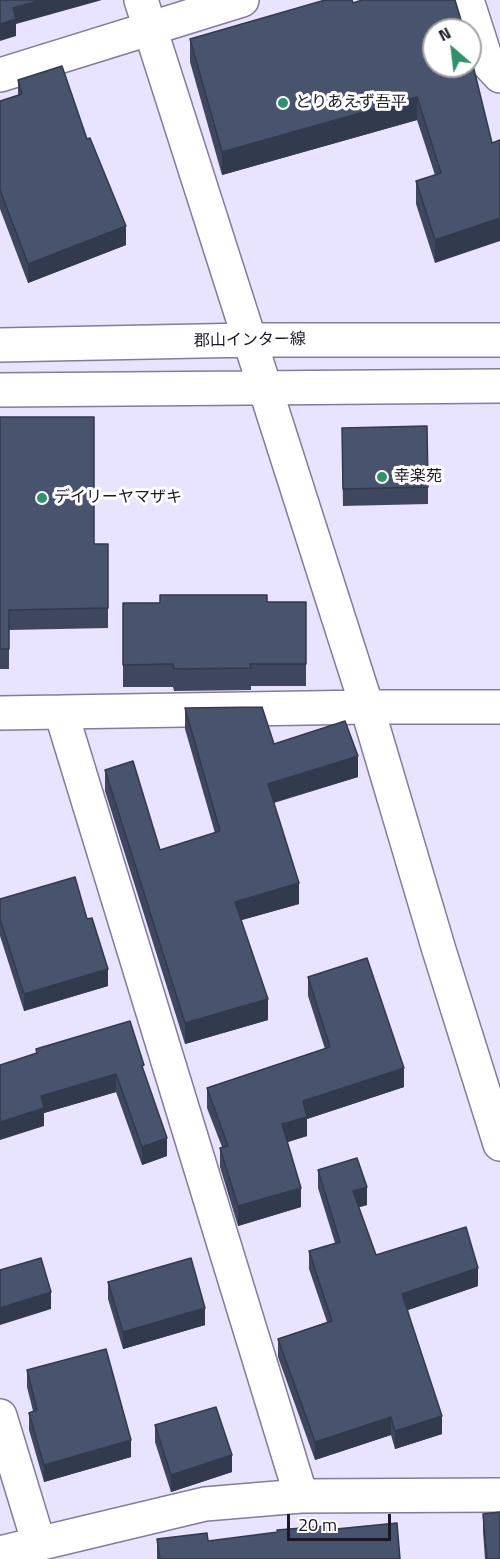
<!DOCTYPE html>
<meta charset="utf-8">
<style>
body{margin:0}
#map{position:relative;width:500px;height:1559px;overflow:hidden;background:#e8e3ff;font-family:"Titillium Web",sans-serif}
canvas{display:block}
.north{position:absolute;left:422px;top:18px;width:60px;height:60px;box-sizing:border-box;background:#fff;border:2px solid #a4a3a8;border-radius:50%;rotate:332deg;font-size:16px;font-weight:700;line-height:24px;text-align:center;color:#1c1925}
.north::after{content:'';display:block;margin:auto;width:21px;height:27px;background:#2e926d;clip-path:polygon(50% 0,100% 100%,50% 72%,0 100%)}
.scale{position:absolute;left:287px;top:1514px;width:104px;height:27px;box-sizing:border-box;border:3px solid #1c1925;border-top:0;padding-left:8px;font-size:18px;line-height:21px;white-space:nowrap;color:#1c1925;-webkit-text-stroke:4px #fff;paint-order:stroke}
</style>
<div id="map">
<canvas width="500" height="1559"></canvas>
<div class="north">N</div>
<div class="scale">20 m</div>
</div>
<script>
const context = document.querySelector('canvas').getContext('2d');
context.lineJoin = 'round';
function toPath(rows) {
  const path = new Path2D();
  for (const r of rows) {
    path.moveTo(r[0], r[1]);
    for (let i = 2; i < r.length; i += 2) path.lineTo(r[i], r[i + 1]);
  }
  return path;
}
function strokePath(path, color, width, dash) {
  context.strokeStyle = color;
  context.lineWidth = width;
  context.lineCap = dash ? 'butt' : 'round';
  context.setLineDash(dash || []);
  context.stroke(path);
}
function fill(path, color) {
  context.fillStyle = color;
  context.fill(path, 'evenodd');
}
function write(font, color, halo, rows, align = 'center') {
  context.font = font + ' "Titillium Web","Noto Sans JP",sans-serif';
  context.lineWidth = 6;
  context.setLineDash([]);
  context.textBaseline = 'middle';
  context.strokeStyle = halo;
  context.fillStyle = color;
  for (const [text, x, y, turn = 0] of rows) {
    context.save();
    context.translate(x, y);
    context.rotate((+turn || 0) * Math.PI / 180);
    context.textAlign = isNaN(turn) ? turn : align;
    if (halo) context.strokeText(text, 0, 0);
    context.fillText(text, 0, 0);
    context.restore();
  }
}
const minor = toPath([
 [141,0,367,707,439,950,500,1144],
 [467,0,487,62,500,76],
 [0,75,242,0],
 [0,345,250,340,500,340],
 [0,390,500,386],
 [61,712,301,1496],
 [0,713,367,707,500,707],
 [0,1416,39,1544],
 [0,1553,205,1504,301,1496,500,1495]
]);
strokePath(minor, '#827c9a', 36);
strokePath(minor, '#fff', 33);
fill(toPath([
 [353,3,470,66,435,263,416,204,416,181,435,175,417,120,222,175,190,62,190,39],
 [18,80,87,139,126,245,28,283,0,209,0,101,18,95],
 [0,417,94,544,108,544,108,628,9,630,9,669,0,669],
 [342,446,428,487,428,504,343,506],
 [306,602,306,686,251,686,251,690,174,691,173,687,123,687,123,603],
 [185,708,358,777,274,803,299,904,241,920,268,1020,185,1044,105,791,105,770,160,850,215,833,185,729],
 [0,899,87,919,108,986,24,1011,0,936],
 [308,977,404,1087,307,1119,307,1136,287,1142,301,1207,238,1226,220,1167,220,1148,222,1147,207,1108,207,1088,325,1049,308,996],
 [36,1049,144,1072,167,1156,142,1165,116,1092,44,1113,44,1126],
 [318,1170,367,1205,359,1207,376,1255,478,1286,408,1310,442,1434,395,1449,391,1435,315,1460,278,1357,278,1339,327,1322,309,1269,309,1251,335,1243,318,1188],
 [108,1282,205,1325,123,1349,108,1299],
 [27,1370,131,1457,44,1482,29,1430,29,1413,33,1411,27,1387],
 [155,1425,232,1472,171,1492,155,1442],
 [483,1514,500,1559,485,1559,483,1531],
 [326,1530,400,1559,157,1559,157,1539,208,1541]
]), '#3e475f');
fill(toPath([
 [41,0,102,0,16,24,16,36,0,41,0,24,13,8],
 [417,97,417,120,222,175,222,152],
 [500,218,500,241,435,263,435,240],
 [126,226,126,245,28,283,28,264],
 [358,756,358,777,268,804,268,784],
 [299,883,299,904,235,922,235,902],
 [108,969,108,986,24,1011,24,994],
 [268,999,268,1020,185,1044,185,1023],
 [404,1068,404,1087,307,1119,307,1136,282,1144,282,1124,303,1101],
 [116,1074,116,1092,44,1113,44,1126,0,1140,0,1122,41,1096],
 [167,1138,167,1156,142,1165,142,1147],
 [367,1187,367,1205,353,1209,353,1191],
 [301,1188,301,1207,238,1226,238,1206],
 [478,1268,478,1286,402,1312,402,1294],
 [51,1292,51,1309,0,1325,0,1308],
 [205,1308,205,1325,123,1349,123,1332],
 [442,1416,442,1434,395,1449,395,1431],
 [391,1417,391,1435,315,1460,315,1442],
 [131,1440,131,1457,44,1482,44,1465],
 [232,1455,232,1472,171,1492,171,1475]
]), '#323a4d');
const building = toPath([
 [0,0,41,0,13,8,16,19,0,24,0,0],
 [325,0,352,0,353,3,362,0,455,0,464,30,434,30,434,66,470,66,470,53,492,143,500,140,500,218,435,240,416,181,441,173,417,97,222,152,190,39,325,0],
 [62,66,87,139,90,138,126,226,28,264,0,190,0,101,22,94,18,80,62,66],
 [0,417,94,417,94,544,108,544,108,608,9,610,9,649,0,649,0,417],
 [427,426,428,487,343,489,342,428,427,426],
 [160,595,267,595,267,602,306,602,306,664,250,664,251,668,174,669,173,664,123,665,123,603,160,603,160,595],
 [262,707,274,744,345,721,358,756,268,784,299,883,235,902,268,999,185,1023,105,770,133,761,160,850,220,831,185,708,262,707],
 [75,877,87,919,92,918,108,969,24,994,0,919,0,899,75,877],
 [367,958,404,1068,303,1101,307,1117,282,1124,301,1188,238,1206,220,1148,228,1146,207,1088,330,1047,308,977,367,958],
 [130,1021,144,1065,142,1066,167,1138,142,1147,116,1074,41,1096,44,1108,0,1122,0,1065,37,1053,36,1049,130,1021],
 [357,1158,367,1187,353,1191,376,1255,466,1227,478,1268,402,1294,442,1416,395,1431,391,1417,315,1442,278,1339,332,1321,309,1251,340,1242,318,1170,357,1158],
 [41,1258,51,1292,0,1308,0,1270,41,1258],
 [191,1258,205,1308,123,1332,108,1282,191,1258],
 [106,1349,131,1440,44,1465,29,1413,37,1410,27,1370,106,1349],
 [216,1407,232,1455,171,1475,155,1425,216,1407],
 [500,1512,500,1559,487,1559,483,1514,500,1512],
 [397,1523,400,1559,160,1559,157,1539,207,1533,208,1541,278,1532,277,1530,326,1526,326,1530,397,1523]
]);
fill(building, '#48536e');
strokePath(building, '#323a4d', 1.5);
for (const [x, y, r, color] of [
 [283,103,6,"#2e926d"],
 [382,477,6,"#2e926d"],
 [42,498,6,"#2e926d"]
]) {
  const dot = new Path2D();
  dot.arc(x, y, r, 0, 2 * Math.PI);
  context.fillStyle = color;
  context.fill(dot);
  strokePath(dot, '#fff', 2);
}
write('16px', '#1c1925', '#fff', [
 ["とりあえず吾平",295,103],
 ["幸楽苑",394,477],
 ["デイリーヤマザキ",54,498]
], 'left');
write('16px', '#1c1925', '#fff', [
 ["郡山インター線",250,341,-1]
]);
</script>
